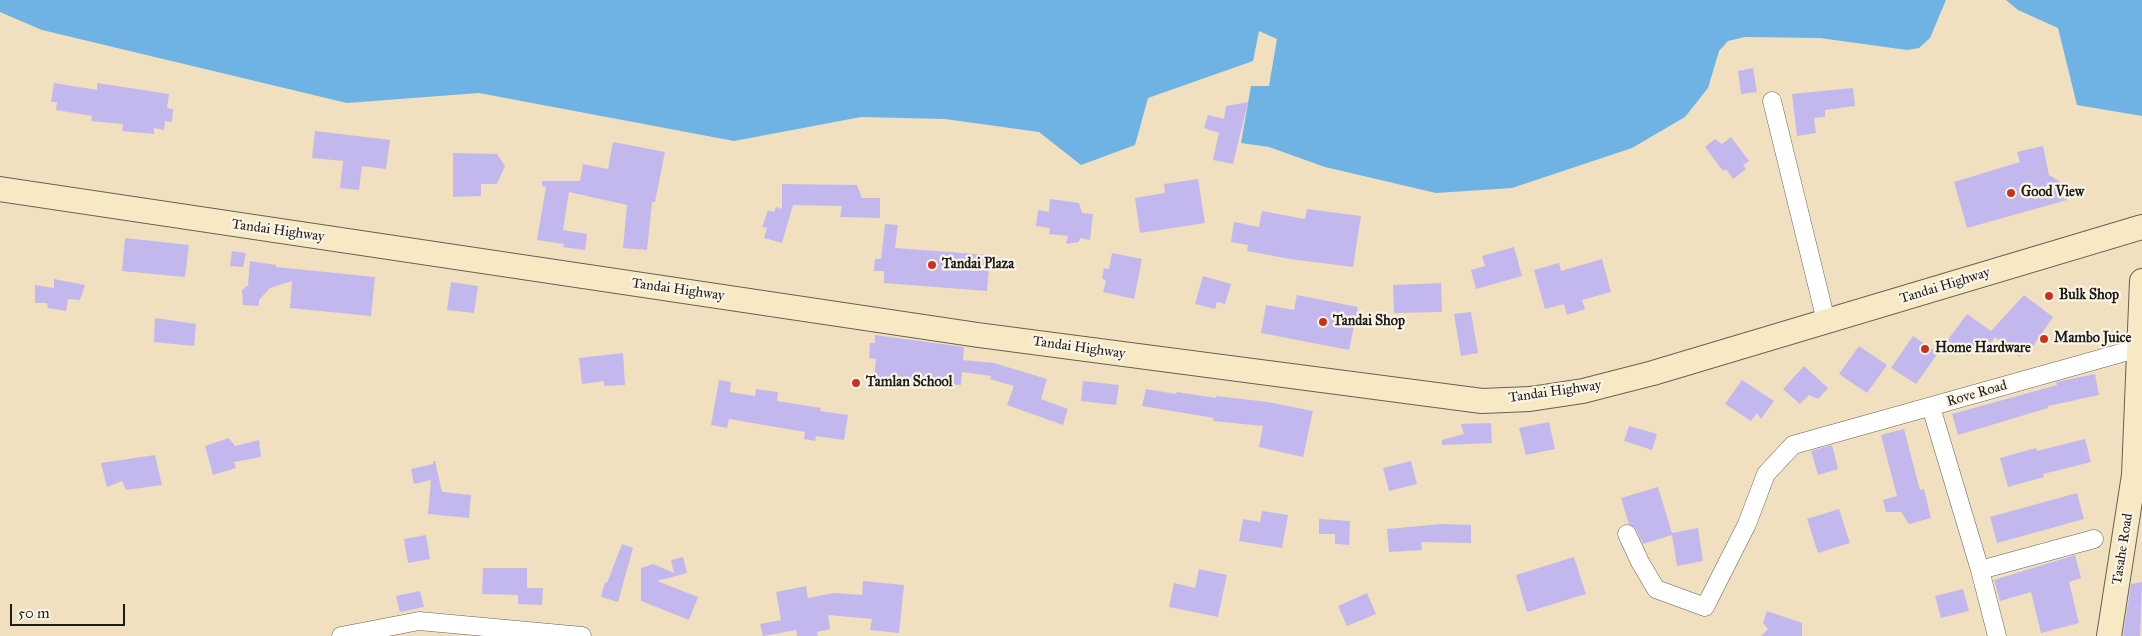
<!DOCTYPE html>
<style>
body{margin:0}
#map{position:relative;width:2142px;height:636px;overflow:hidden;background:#f0e0bf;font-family:"IM FELL Great Primer",serif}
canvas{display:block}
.scale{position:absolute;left:10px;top:604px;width:115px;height:22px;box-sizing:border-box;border:2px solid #1c1c1c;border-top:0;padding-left:6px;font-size:15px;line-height:18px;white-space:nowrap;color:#1c1c1c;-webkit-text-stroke:4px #fcf5e5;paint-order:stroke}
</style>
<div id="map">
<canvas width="2142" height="636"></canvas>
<div class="scale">50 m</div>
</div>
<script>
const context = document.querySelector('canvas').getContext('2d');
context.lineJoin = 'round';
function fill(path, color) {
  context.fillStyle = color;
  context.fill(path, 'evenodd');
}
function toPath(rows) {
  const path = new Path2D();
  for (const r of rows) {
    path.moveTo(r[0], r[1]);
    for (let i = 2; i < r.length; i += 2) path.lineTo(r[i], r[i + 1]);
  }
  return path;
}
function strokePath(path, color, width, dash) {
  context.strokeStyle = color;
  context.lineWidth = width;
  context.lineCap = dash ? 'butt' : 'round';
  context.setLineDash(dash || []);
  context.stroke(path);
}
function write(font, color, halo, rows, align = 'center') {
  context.font = font + ' "IM FELL Great Primer",serif';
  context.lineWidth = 4.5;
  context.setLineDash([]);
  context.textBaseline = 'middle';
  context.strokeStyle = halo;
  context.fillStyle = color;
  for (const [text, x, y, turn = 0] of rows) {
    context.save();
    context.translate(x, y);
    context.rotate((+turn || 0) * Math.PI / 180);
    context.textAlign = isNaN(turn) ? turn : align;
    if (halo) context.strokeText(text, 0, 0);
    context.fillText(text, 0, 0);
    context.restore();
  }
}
fill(toPath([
 [0,0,1946,0,1930,38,1919,48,1907,50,1820,38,1745,37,1728,41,1719,51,1708,88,1685,117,1632,148,1512,188,1436,193,1325,167,1269,147,1241,143,1251,86,1269,86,1277,39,1259,31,1253,61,1148,98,1135,145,1081,165,1039,132,945,119,861,117,734,141,479,93,347,103,42,30,0,12],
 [2006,0,2142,0,2142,116,2077,105,2058,28,2018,10]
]), '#6fb2e4');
fill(toPath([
 [1753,68,1757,92,1741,94,1738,71],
 [54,83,97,90,97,83,169,94,167,108,173,109,172,122,165,121,164,130,154,128,154,134,122,131,123,124,91,121,92,116,56,110,57,102,51,102],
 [1853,88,1855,106,1825,110,1825,117,1814,118,1816,133,1797,136,1792,94],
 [1248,102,1233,164,1213,160,1219,133,1204,128,1208,115,1224,119,1226,106],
 [315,131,390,140,386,169,362,166,359,190,340,188,343,161,312,158],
 [1731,137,1749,161,1743,165,1746,169,1733,179,1726,169,1723,171,1705,147,1715,139,1722,144],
 [613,142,665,152,655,202,652,202,647,250,623,248,627,205,569,192,563,230,587,234,585,250,563,247,564,244,537,240,546,187,542,186,542,181,580,181,583,164,608,169],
 [2043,146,2049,175,2062,183,2067,200,1967,228,1954,182,2020,162,2017,152],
 [453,153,497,154,505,166,497,184,481,184,481,196,453,197],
 [1198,179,1205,223,1140,233,1135,198,1165,193,1164,184],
 [782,184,857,185,862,198,880,198,880,218,840,217,842,206,793,205,782,243,764,238,767,228,762,227,768,210,774,212,776,207,782,209],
 [1050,199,1079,203,1082,213,1093,214,1090,240,1080,238,1079,242,1066,244,1068,236,1049,234,1050,228,1036,226,1038,210,1049,212],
 [1307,209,1361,216,1353,267,1290,259,1247,251,1248,245,1231,242,1234,222,1259,227,1262,211,1305,219],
 [885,224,898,225,895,248,990,255,987,291,884,283,884,271,874,271,875,259,881,259],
 [125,238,189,245,185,277,122,271],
 [1514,247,1522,276,1476,289,1471,270,1485,266,1482,256],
 [232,251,246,253,243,267,230,266],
 [1112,253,1142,259,1134,299,1103,292,1106,281,1102,278,1104,268,1109,269],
 [1602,259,1611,292,1582,300,1585,309,1567,315,1564,304,1545,309,1534,270,1559,263,1561,271],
 [250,261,276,265,276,267,375,277,371,316,290,308,292,281,270,288,259,300,259,306,243,305,242,290,248,285],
 [1203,276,1231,284,1225,304,1217,302,1215,309,1195,304],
 [54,279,85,285,80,300,68,299,66,311,48,308,47,303,35,303,35,285,54,288],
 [451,282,478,286,474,313,447,310],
 [1441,283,1442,312,1394,313,1393,285],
 [1297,295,1358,307,1349,350,1261,333,1266,305,1294,310],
 [2024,295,2053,317,2029,352,2023,347,2020,357,1995,337,1982,355,1972,348,1967,356,1947,341,1967,314,1991,331],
 [1471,312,1478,353,1461,356,1454,314],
 [155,318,196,324,194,346,154,342],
 [875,335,964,347,963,360,994,363,1047,379,1041,399,1068,409,1063,425,1007,405,1014,386,990,379,991,376,962,372,961,385,874,378,876,359,869,358,870,343,875,343],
 [1913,336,1938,353,1916,384,1891,368],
 [1859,346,1887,365,1867,393,1839,374],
 [623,353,625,385,604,386,604,381,582,384,579,358],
 [1804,366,1828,388,1818,399,1809,395,1800,404,1783,389],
 [2095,374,2099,395,2048,406,2048,408,1958,435,1952,414,2057,385,2056,382],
 [719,380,731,382,730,392,755,396,756,389,778,392,777,401,821,408,820,411,848,415,844,440,816,436,815,441,804,439,805,432,729,419,727,428,711,425],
 [1742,380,1774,401,1761,419,1757,413,1751,421,1725,404],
 [1083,381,1119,385,1116,405,1081,401],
 [1146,389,1176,394,1177,392,1216,398,1216,396,1268,402,1313,411,1303,457,1259,447,1263,426,1213,421,1214,418,1142,406],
 [1549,422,1555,449,1526,455,1519,428],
 [1491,423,1492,443,1442,445,1442,440,1464,434,1461,424],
 [1629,426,1657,434,1652,450,1624,441],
 [1904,429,1920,490,1924,489,1931,518,1909,524,1901,512,1886,512,1883,500,1897,496,1881,435],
 [229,438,235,446,259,440,261,457,234,462,236,468,213,475,205,446],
 [2085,439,2091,462,2043,474,2044,477,2008,487,2000,458,2036,448,2037,451],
 [1832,445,1838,469,1818,475,1811,451],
 [155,455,162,485,126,490,122,481,107,487,101,463],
 [433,461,435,461,442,492,471,495,469,518,428,514,431,480,414,484,411,469,433,464],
 [1411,461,1417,484,1389,491,1383,468],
 [1658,487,1672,533,1698,528,1703,561,1677,566,1672,535,1643,544,1636,529,1629,524,1621,498],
 [2077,493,2084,519,1997,543,1990,517],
 [1839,509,1850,543,1818,553,1807,519],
 [1262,511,1288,515,1282,548,1239,541,1243,519,1260,522],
 [1319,519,1350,521,1349,545,1335,544,1335,534,1319,534],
 [1441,524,1471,525,1471,543,1421,542,1422,550,1389,552,1387,529],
 [426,535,430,559,408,563,404,539],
 [622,544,633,548,618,602,601,597,605,582,607,583],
 [2075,555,2081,578,2069,582,2079,623,2041,633,2031,592,2000,601,1994,580],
 [683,557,687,573,657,581,698,597,689,620,641,601,641,568,653,564,674,573,671,560],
 [1574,557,1586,594,1527,612,1516,575],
 [483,568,527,568,527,588,543,588,542,605,518,604,518,595,482,594],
 [1199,569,1227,575,1218,617,1169,607,1174,583,1195,588],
 [863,581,904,585,899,633,870,630,872,619,828,615,830,629,817,632,818,636,797,636,796,630,763,636,760,624,781,620,776,592,806,586,808,598,833,593,862,595],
 [2142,582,2140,636,2123,636,2131,584],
 [1963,589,1969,611,1941,618,1935,596],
 [420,591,424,607,400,612,396,596],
 [1367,593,1376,614,1347,626,1338,606],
 [1767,611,1802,623,1802,636,1761,636,1768,629,1763,623]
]), '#c3b8ed');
const street = toPath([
 [1772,101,1826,321],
 [1931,407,1980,570,1997,636],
 [1627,534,1640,562,1656,589,1705,607,1747,524,1766,474,1793,445,2139,348],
 [1980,570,2094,539],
 [341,636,419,621,582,636]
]);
const secondary = toPath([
 [0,189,978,335,1482,401,1530,399,1583,391,1653,373,2142,227],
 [2109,636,2134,475,2142,281]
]);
strokePath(street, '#666155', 19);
strokePath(secondary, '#666155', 26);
strokePath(street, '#fff', 18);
strokePath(secondary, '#f6e9c3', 24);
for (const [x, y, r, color] of [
 [2011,193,5,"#c8321e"],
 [932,265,5,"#c8321e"],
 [2049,296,5,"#c8321e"],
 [1323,322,5,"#c8321e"],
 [2044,339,5,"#c8321e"],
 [1925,349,5,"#c8321e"],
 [856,383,5,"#c8321e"]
]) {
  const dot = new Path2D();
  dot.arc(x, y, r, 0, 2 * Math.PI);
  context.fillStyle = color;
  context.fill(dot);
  strokePath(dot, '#fcf5e5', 2);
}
write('bold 14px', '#1c1c1c', '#fcf5e5', [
 ["Good View",2021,193],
 ["Tandai Plaza",942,265],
 ["Bulk Shop",2059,296],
 ["Tandai Shop",1333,322],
 ["Mambo Juice",2054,339],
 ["Home Hardware",1935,349],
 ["Tamlan School",866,383]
], 'left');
write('14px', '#1c1c1c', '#fcf5e5', [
 ["Tandai Highway",278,231,8],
 ["Tandai Highway",1945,286,-17],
 ["Tandai Highway",678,290,8],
 ["Tandai Highway",1079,348,8],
 ["Tandai Highway",1555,392,-8],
 ["Rove Road",1977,394,-16],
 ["Tasahe Road",2123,549,-81]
]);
</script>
